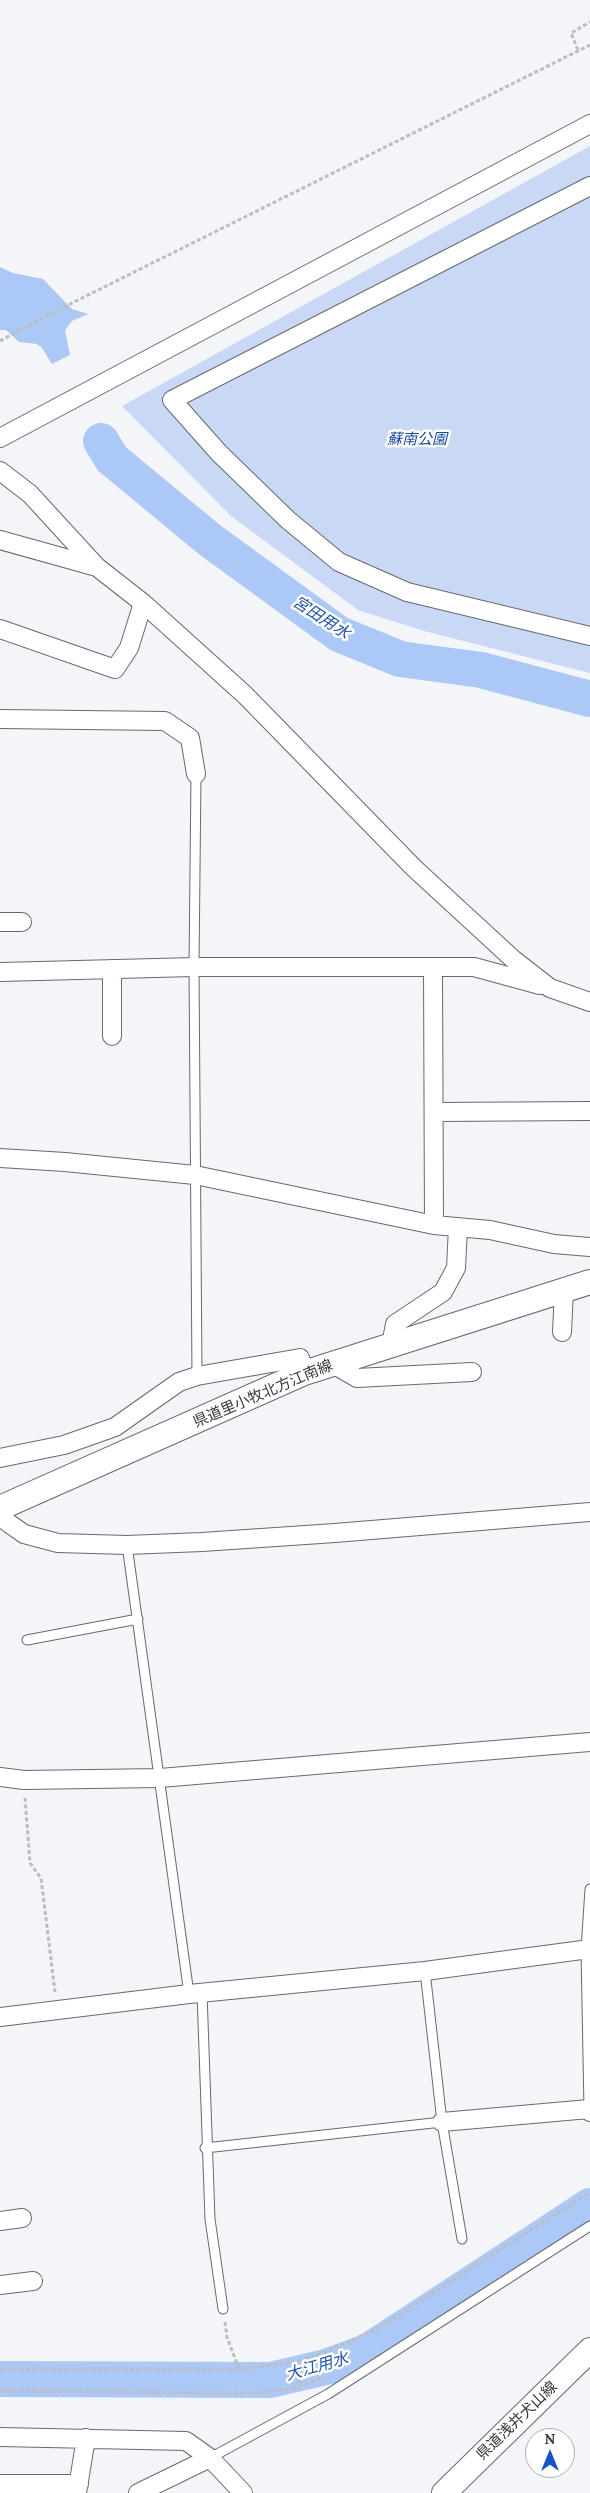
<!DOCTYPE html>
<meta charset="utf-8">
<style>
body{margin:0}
#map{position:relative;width:590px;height:2493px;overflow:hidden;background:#f3f5f9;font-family:Lora,serif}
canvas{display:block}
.north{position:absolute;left:525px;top:2428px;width:50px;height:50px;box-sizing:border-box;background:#fff;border:1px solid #afb0b0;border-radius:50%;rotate:0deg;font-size:14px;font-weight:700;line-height:20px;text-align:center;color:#38393a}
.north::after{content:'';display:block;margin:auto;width:18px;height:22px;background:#1655c1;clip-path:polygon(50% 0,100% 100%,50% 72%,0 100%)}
</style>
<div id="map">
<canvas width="590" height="2493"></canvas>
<div class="north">N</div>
</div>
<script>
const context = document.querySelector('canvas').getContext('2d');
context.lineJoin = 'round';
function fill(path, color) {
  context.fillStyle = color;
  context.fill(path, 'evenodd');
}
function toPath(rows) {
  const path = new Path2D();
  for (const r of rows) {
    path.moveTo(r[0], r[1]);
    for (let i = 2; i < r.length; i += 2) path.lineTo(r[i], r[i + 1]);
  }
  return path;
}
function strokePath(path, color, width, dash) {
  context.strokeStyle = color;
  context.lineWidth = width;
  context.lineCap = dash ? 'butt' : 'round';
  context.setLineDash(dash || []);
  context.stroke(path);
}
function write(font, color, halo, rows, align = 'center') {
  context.font = font + ' Lora,"Noto Sans JP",serif';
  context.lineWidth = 5;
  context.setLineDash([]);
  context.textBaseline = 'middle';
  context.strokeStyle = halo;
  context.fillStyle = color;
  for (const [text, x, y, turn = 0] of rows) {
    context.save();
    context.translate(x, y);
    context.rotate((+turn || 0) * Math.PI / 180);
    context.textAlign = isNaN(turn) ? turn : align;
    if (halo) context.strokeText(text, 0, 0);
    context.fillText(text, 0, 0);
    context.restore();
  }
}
fill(toPath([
 [590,146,590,673,424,631,358,610,231,516,122,406]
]), '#c9d9f5');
fill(toPath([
 [0,267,13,273,43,279,72,309,88,314,72,321,65,330,70,355,52,364,42,348,37,344,19,342,6,330,0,330]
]), '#acc8f6');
strokePath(toPath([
 [101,441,112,459,210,540,339,634,400,659,481,670,590,699],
 [0,2379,270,2380,326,2367,367,2352,590,2206]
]), '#acc8f6', 36);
const lane = toPath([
 [196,774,194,967,197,1376],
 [127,1545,189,1994],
 [27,1640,138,1619],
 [425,1971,442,2122,462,2239],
 [202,1993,210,2219,223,2309],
 [589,2109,586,1950,590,1889],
 [205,2148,442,2122],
 [210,2458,328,2394,590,2226]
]);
const street = toPath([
 [590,186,172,400,219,453,288,520,339,562,407,592,590,636],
 [0,438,590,124],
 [0,471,30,494,97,567,143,603,245,695,414,868,514,960,550,988,590,1002],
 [0,540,97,567],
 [0,629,115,669,129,648,143,603],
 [0,719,165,721,190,738,196,774],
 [0,922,22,922],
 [433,967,474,967,540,985],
 [112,969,112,1036],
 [0,972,194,967,433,967,434,1225],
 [435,1112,590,1111],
 [0,1158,65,1162,195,1175,434,1225,490,1230,554,1244,590,1247],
 [562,1332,564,1290],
 [391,1345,395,1324,443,1292,456,1268,458,1227],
 [333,1364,357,1378,472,1372],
 [0,1458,64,1445,115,1427,179,1382,197,1376,300,1358,304,1373],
 [0,1517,24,1534,58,1543,127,1545,202,1542,335,1533,590,1512],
 [0,1777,24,1780,160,1778,590,1742],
 [0,2017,189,1994,425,1971,590,1949],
 [442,2122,589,2109,590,2112],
 [0,2221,22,2218],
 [0,2285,33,2281],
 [0,2437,186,2441,210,2458,243,2493],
 [0,2484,79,2484],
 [77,2493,86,2438],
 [138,2493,210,2458]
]);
const secondary = toPath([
 [0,1508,304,1373,590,1282],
 [444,2493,590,2350]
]);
strokePath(lane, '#67696c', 11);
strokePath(street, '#67696c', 20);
strokePath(secondary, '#67696c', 26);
strokePath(toPath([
 [578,50,571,33,590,22],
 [0,341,38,320,590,45],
 [25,1798,30,1863,41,1878,55,1992],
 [225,2322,227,2337,239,2369],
 [296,2362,301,2386],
 [0,2369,239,2369,296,2362,322,2354,380,2327,590,2192],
 [0,2391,259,2393,294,2388,325,2377]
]), '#bbbdc0', 3, [4, 2.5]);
strokePath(lane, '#fff', 9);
strokePath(street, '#fff', 18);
strokePath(secondary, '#fff', 24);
write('italic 15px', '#17499f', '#fff', [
 ["蘇南公園",417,440]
]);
write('15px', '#38393a', '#fff', [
 ["県道里小牧北方江南線",263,1394,-23],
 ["県道浅井犬山線",517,2421,-44]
]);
write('italic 16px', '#2052a9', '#fff', [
 ["宮田用水",321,618,33],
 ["大江用水",317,2367,-16]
]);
</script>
